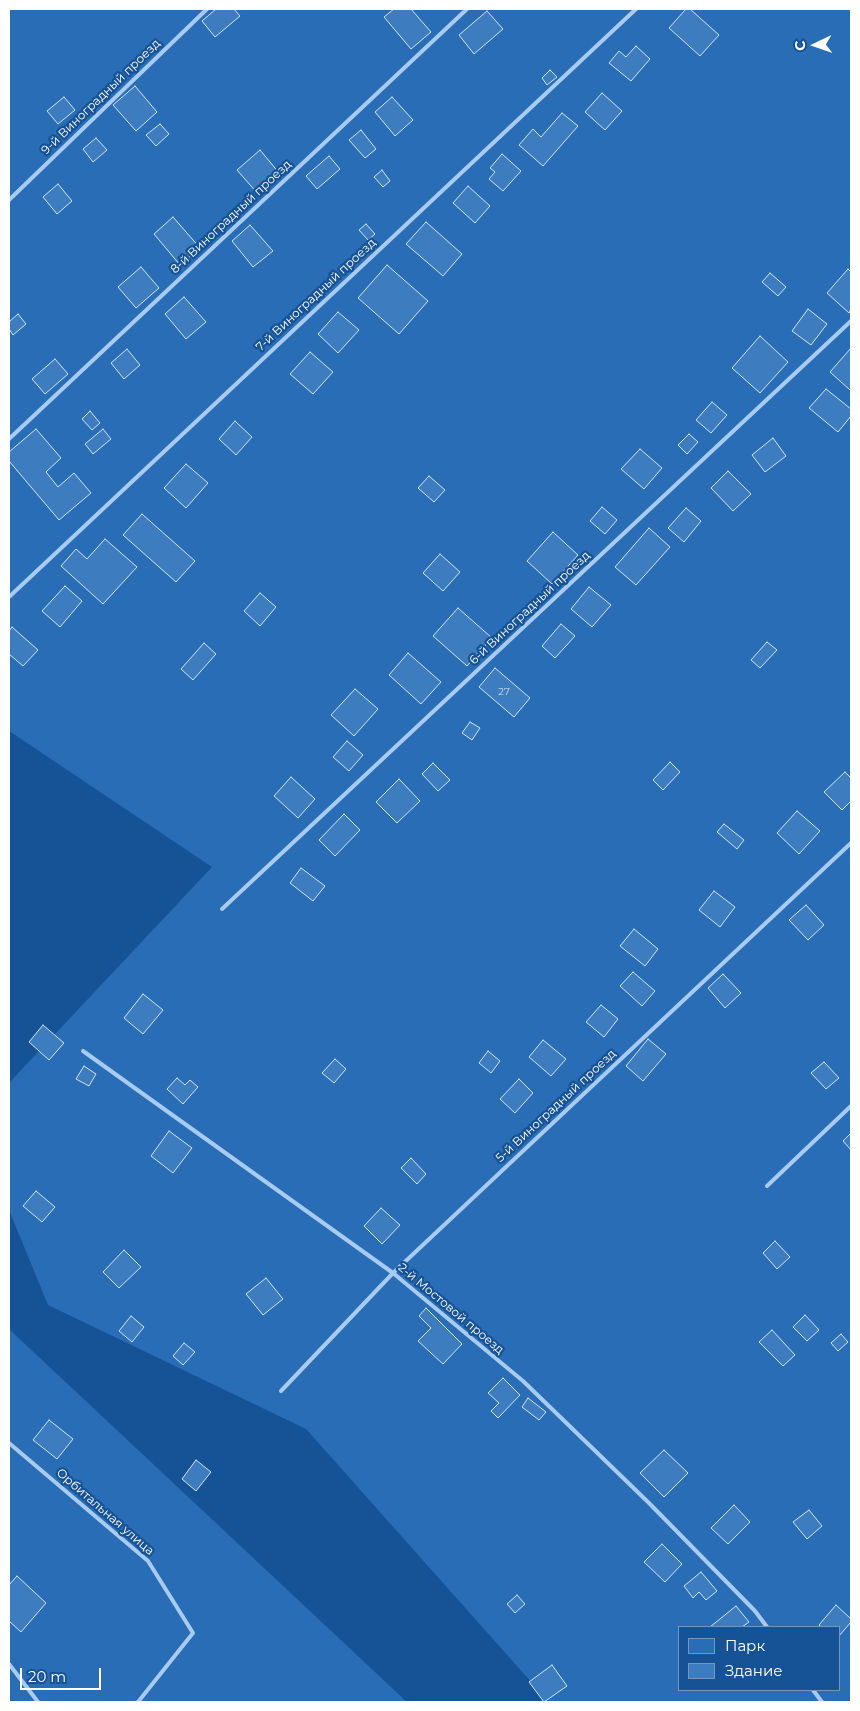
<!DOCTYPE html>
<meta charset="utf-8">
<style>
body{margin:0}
#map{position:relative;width:860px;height:1711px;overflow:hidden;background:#155296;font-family:Montserrat,sans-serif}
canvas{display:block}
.frame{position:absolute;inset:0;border:10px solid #fff;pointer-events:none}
.legend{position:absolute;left:678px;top:1626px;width:162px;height:65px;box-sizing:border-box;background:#155296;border:1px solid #7397c0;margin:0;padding:6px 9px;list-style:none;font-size:15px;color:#fff}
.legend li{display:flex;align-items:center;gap:10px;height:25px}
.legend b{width:25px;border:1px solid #7397c0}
.north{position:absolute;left:790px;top:20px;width:50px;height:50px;-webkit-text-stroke:4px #155296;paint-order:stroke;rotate:267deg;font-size:14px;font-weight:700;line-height:20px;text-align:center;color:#fff}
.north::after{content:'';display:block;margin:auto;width:18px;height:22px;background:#fff;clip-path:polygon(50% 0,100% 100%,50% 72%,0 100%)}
.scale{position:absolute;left:20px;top:1668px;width:81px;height:22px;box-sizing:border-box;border:2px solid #fff;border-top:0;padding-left:6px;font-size:15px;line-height:18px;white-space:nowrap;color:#fff;-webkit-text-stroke:4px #155296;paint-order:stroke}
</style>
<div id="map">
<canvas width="860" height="1711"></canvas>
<div class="frame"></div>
<ul class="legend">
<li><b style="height:14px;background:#286db5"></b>Парк</li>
<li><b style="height:14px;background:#3d7cbe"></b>Здание</li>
</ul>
<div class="north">С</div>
<div class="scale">20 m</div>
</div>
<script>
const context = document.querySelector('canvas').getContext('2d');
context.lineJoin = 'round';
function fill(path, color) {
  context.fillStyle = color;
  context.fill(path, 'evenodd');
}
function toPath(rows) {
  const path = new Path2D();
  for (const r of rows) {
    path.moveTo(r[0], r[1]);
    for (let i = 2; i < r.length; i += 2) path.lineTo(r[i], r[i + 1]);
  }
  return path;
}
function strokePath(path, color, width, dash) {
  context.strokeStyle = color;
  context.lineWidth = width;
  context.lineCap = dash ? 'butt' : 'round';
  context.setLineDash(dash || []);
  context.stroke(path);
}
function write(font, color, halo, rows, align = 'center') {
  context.font = font + ' Montserrat,sans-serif';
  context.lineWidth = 4.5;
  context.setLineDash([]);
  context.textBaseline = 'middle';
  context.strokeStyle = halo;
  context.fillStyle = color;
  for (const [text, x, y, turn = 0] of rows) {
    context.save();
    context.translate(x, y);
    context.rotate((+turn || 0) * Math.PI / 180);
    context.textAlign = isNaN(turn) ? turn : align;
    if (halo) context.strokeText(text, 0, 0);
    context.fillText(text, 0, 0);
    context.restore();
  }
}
fill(toPath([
 [9,9,851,9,851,1702,549,1702,306,1429,48,1305,9,1210,9,1083,212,867,9,731],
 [679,1627,839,1627,839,1690,679,1690],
 [9,1329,407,1702,9,1702]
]), '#286db5');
const building = toPath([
 [216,9,234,9,240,16,215,37,202,21,216,9],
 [394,9,411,9,431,32,411,49,384,17,394,9],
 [686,9,690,9,719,35,700,56,669,28,686,9],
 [487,11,503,29,474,54,459,35,487,11],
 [636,46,650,59,631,81,609,63,619,51,626,57,636,46],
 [550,70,557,77,547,85,542,78,550,70],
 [135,86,157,112,136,131,113,105,135,86],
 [602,93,622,111,605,130,585,112,602,93],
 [64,97,75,110,58,124,47,111,64,97],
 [392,97,413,120,395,136,375,112,392,97],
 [562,113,578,126,543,166,519,145,533,129,541,137,562,113],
 [160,124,169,134,156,146,146,135,160,124],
 [361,130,376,149,365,158,349,140,361,130],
 [96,138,107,150,93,162,83,149,96,138],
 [260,150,280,174,258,194,237,170,260,150],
 [502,154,521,171,503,191,489,179,495,172,490,168,502,154],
 [329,156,340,169,317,189,306,176,329,156],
 [382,170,390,181,383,187,374,177,382,170],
 [58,184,72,201,57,214,43,197,58,184],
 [468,186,490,206,475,223,453,203,468,186],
 [173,217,200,248,180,265,154,234,173,217],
 [426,222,462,254,443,276,406,244,426,222],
 [366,224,375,234,368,240,359,230,366,224],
 [250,225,273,251,253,267,232,241,250,225],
 [387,265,428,301,399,334,358,298,387,265],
 [141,267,159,288,136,308,118,287,141,267],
 [848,269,851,272,851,309,849,313,827,293,848,269],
 [770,273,786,287,778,296,762,282,770,273],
 [184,297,206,322,186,339,165,314,184,297],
 [808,309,827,324,811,345,792,331,808,309],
 [338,312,359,330,338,353,318,334,338,312],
 [18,314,26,324,13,335,9,329,9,322,18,314],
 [760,336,788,362,760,393,732,368,760,336],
 [851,348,851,388,850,390,830,372,851,348],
 [127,349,140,365,124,379,111,363,127,349],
 [310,352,333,372,313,394,290,374,310,352],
 [55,359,68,374,45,394,32,379,55,359],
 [826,389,851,409,851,416,838,432,809,408,826,389],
 [712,402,727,415,711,433,696,420,712,402],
 [90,411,100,423,92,430,82,419,90,411],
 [235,421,252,437,236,455,219,439,235,421],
 [36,429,61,458,46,472,58,487,74,473,91,493,59,520,9,461,9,452,36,429],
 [103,429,111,439,93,454,85,444,103,429],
 [689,434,698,442,687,454,678,445,689,434],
 [773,438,786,456,765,472,752,455,773,438],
 [640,449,662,468,644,489,621,469,640,449],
 [186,464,208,483,186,508,164,488,186,464],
 [728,471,751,494,733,511,711,488,728,471],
 [429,476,445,490,434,502,418,488,429,476],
 [602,507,617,520,605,534,590,521,602,507],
 [686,508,701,521,684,542,668,528,686,508],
 [142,514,195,561,176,582,123,535,142,514],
 [649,528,670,547,636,585,615,567,649,528],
 [553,532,578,555,552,584,527,561,553,532],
 [105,539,137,567,103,604,61,566,76,549,87,559,105,539],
 [440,554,460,572,443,591,423,573,440,554],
 [65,586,82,601,60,627,42,611,65,586],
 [589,587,611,605,592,627,571,609,589,587],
 [260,593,276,607,260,626,244,611,260,593],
 [458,608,492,638,467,666,433,636,458,608],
 [561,624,575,636,555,658,542,646,561,624],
 [12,627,38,650,23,666,9,654,9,631,12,627],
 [767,642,777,650,760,668,751,660,767,642],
 [204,643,216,654,193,680,181,669,204,643],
 [408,653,441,682,421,704,389,675,408,653],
 [495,668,530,698,514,717,479,687,495,668],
 [355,689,378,709,354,736,331,715,355,689],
 [470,722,480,728,472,740,462,733,470,722],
 [347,741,363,755,349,771,333,757,347,741],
 [670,762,680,772,663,790,653,780,670,762],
 [433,763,450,780,438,791,422,774,433,763],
 [845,772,851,778,851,801,842,810,824,792,845,772],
 [291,777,315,799,298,818,274,796,291,777],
 [399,779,420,801,397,823,376,802,399,779],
 [797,811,820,831,799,854,777,833,797,811],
 [344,814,360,830,335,856,319,840,344,814],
 [724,824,744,840,737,849,717,832,724,824],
 [301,868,325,886,313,901,290,883,301,868],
 [714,891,735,907,720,927,699,910,714,891],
 [806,905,824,925,808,940,789,920,806,905],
 [634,929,658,949,645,966,620,946,634,929],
 [633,972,655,991,642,1006,620,986,633,972],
 [723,974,741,993,725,1008,708,988,723,974],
 [143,994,163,1010,143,1034,124,1018,143,994],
 [601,1005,618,1019,604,1037,586,1022,601,1005],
 [43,1025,64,1043,49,1060,29,1042,43,1025],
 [648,1039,666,1054,643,1081,626,1066,648,1039],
 [543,1040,566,1059,551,1076,529,1057,543,1040],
 [488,1051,500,1061,491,1073,479,1063,488,1051],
 [335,1059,346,1069,334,1083,322,1073,335,1059],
 [824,1062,839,1078,826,1089,811,1073,824,1062],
 [84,1066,96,1074,89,1086,76,1079,84,1066],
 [177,1078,185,1085,190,1080,198,1087,183,1104,167,1089,177,1078],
 [519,1079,533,1093,515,1113,500,1099,519,1079],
 [169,1131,192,1148,173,1173,151,1156,169,1131],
 [851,1133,851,1150,843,1141,851,1133],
 [411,1158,426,1174,417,1184,401,1168,411,1158],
 [36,1191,55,1207,42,1222,23,1206,36,1191],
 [381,1208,400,1225,382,1244,364,1226,381,1208],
 [775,1241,790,1257,777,1269,763,1253,775,1241],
 [124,1250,141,1267,119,1288,103,1272,124,1250],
 [266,1278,283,1299,263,1315,246,1294,266,1278],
 [426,1308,462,1344,443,1364,418,1341,431,1328,419,1316,426,1308],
 [805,1315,819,1330,807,1341,793,1327,805,1315],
 [131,1316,144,1327,132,1342,119,1331,131,1316],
 [772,1330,795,1355,783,1366,759,1342,772,1330],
 [841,1334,848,1342,838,1351,831,1343,841,1334],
 [184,1343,195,1352,183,1365,173,1356,184,1343],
 [503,1378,520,1395,498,1418,491,1411,499,1403,488,1393,503,1378],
 [528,1398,546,1412,539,1420,522,1407,528,1398],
 [49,1420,73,1439,57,1459,33,1440,49,1420],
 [664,1450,688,1473,664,1497,640,1473,664,1450],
 [196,1460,211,1472,196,1491,182,1479,196,1460],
 [734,1505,750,1522,728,1544,711,1528,734,1505],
 [809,1510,822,1526,807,1539,793,1522,809,1510],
 [662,1544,682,1564,665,1582,644,1562,662,1544],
 [701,1572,717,1591,706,1600,699,1592,693,1598,684,1586,701,1572],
 [17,1576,46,1603,21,1632,9,1621,9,1585,17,1576],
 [517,1595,525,1604,515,1613,507,1604,517,1595],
 [836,1605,851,1619,851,1622,839,1636,839,1627,821,1627,819,1625,836,1605],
 [736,1606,749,1622,742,1627,710,1627,736,1606],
 [552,1665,567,1686,544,1702,529,1682,552,1665]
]);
fill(building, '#3d7cbe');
strokePath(building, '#cee5fc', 1);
strokePath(toPath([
 [9,200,207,9],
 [9,439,467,9],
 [9,597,636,9],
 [222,909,851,321],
 [83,1051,393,1273,523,1381,649,1503,755,1611,767,1627],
 [767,1186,851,1106],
 [281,1391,393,1273,851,843],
 [9,1443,148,1561,193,1633,138,1702],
 [9,1664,38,1702],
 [813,1690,822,1702]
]), '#a7cbf2', 4);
write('10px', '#cedeef', null, [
 ["27",504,692]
]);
write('12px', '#fff', '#155296', [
 ["9-й Виноградный проезд",101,97,-44],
 ["8-й Виноградный проезд",231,217,-43],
 ["7-й Виноградный проезд",316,295,-43],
 ["6-й Виноградный проезд",530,608,-43],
 ["5-й Виноградный проезд",556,1106,-43],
 ["2-й Мостовой проезд",451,1309,40],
 ["Орбитальная улица",105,1512,41]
]);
</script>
